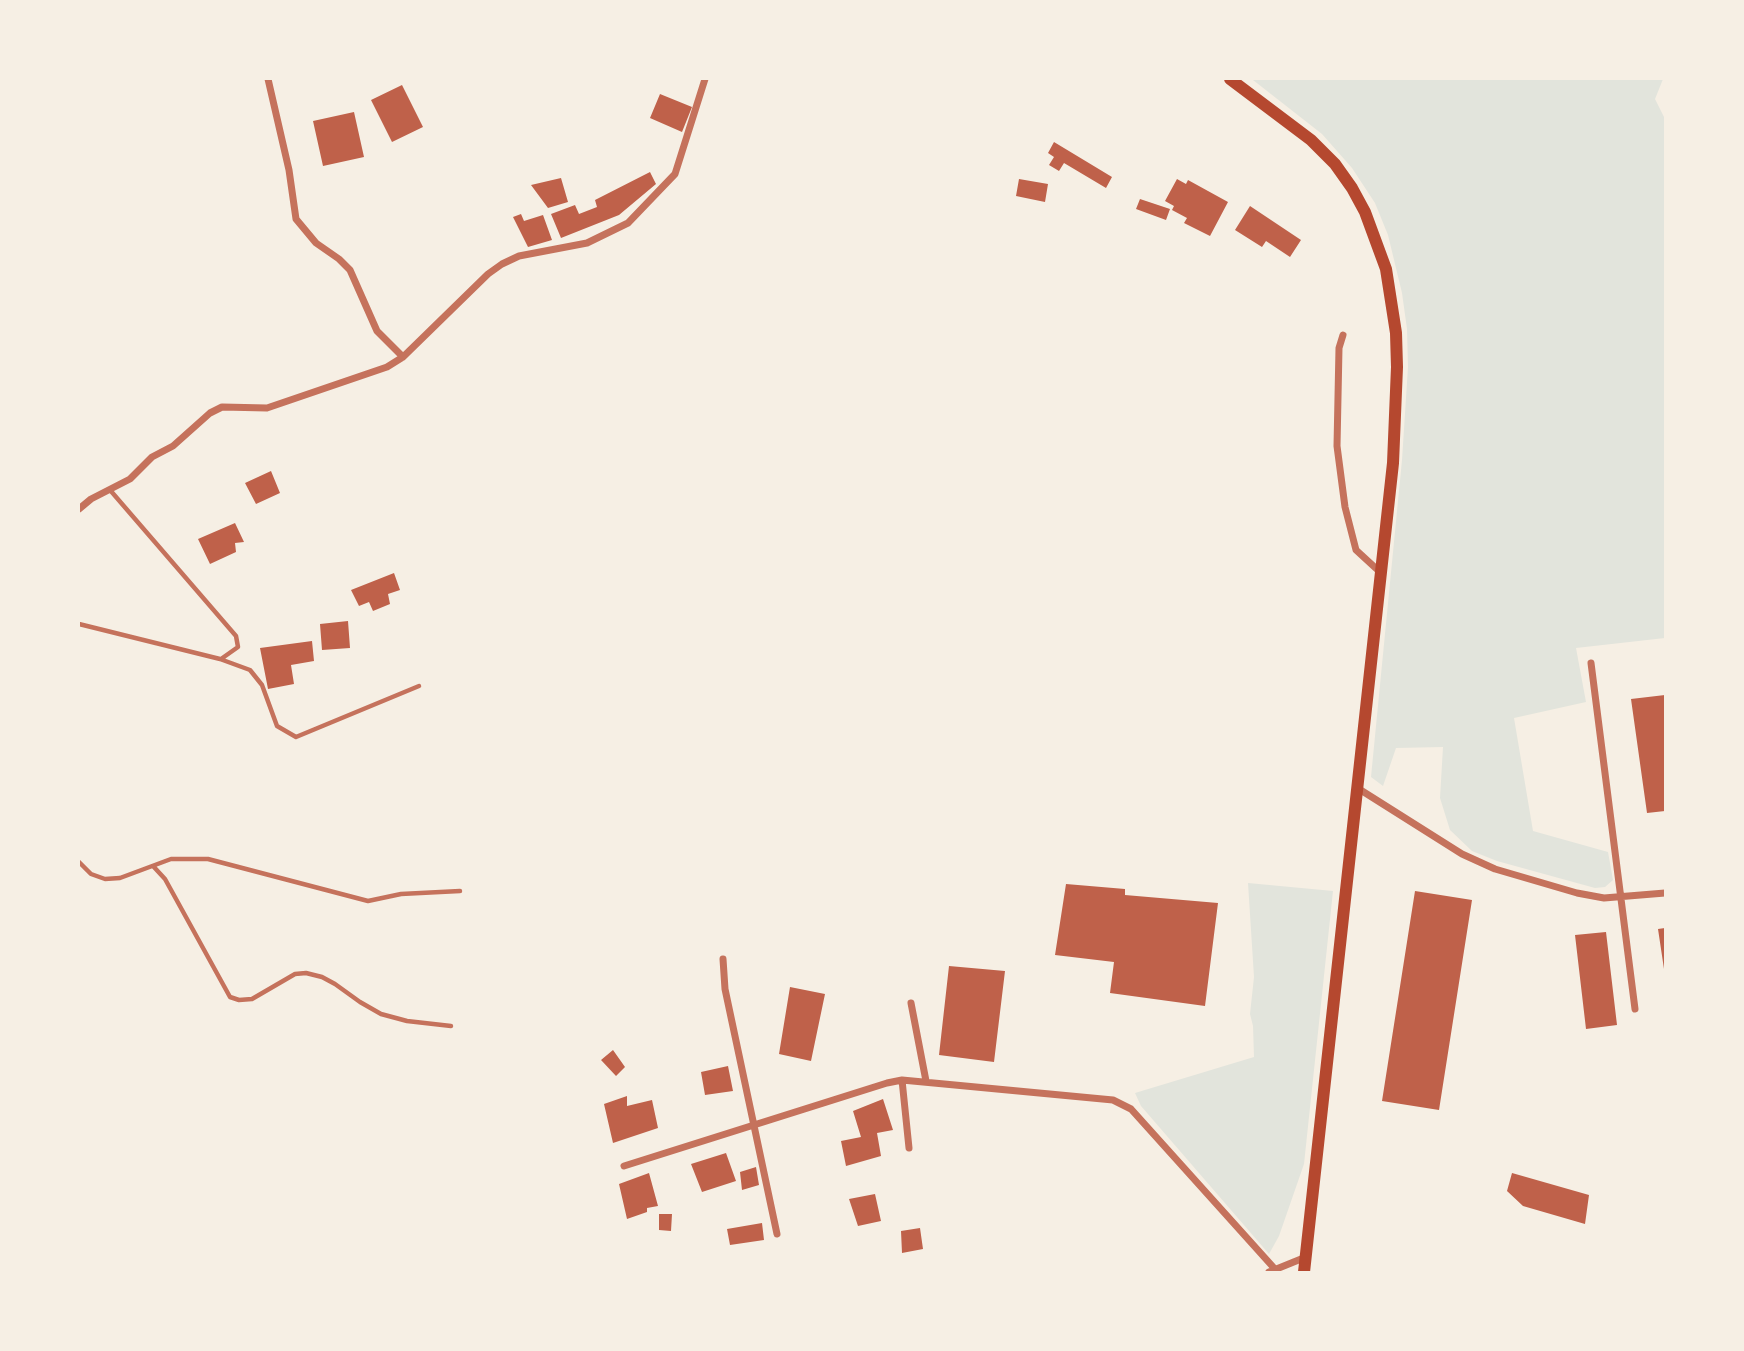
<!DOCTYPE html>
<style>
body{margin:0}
#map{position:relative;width:1744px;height:1351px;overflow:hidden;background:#f6efe4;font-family:"Archivo Narrow",sans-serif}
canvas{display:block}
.frame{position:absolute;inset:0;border:80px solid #f6efe4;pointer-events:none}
</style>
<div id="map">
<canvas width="1744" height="1351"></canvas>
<div class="frame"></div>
</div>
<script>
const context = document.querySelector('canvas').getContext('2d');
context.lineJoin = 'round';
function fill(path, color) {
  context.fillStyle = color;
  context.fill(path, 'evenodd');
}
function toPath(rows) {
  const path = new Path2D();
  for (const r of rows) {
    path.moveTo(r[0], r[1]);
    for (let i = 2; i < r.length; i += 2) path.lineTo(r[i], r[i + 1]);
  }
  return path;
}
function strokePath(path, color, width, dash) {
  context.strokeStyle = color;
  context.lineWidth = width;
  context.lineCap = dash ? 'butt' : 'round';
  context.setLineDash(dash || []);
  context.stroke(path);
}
fill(toPath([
 [1259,79,1663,79,1655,99,1665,119,1665,638,1576,648,1586,702,1514,718,1533,831,1608,852,1613,880,1605,887,1595,888,1497,861,1472,851,1450,830,1440,798,1443,747,1396,748,1383,786,1371,777,1402,460,1408,367,1407,329,1402,293,1388,235,1375,203,1352,168,1322,134,1253,80],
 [1248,883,1333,891,1304,1164,1279,1236,1269,1254,1141,1106,1135,1093,1254,1057,1253,1026,1250,1014,1254,977]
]), '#e2e4dc');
fill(toPath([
 [402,85,423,127,392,142,371,100],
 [660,94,692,107,682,132,650,118],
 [354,112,364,157,323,166,313,121],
 [1054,142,1112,177,1106,188,1064,163,1059,171,1049,165,1054,157,1048,153],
 [650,172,656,184,619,215,561,238,551,214,575,205,579,214,597,207,595,200],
 [561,178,568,202,548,208,531,185],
 [1019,179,1048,184,1045,202,1016,196],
 [1177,179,1186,184,1188,180,1228,202,1210,236,1184,223,1187,218,1172,210,1174,206,1165,201],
 [1140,199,1170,209,1166,220,1136,209],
 [1250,206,1301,240,1290,257,1266,241,1262,247,1235,230],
 [521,214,524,221,543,215,552,240,528,247,513,217],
 [271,471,280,493,256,504,245,483],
 [235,523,244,542,235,543,236,552,210,564,198,539],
 [394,573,400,590,388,594,390,604,373,611,369,602,359,606,351,590],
 [348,621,350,648,322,650,320,624],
 [312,641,314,661,291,665,294,684,268,689,260,648],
 [1665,695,1665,811,1647,813,1631,699],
 [1066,884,1125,889,1125,895,1218,903,1205,1006,1110,993,1114,962,1055,955],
 [1415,891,1472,900,1439,1110,1382,1101],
 [1665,928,1665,969,1664,969,1658,929],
 [1606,932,1617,1025,1586,1029,1575,935],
 [949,966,1005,971,994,1062,939,1055],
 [790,987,825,994,811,1061,779,1054],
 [613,1050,625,1067,616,1076,601,1060],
 [728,1066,733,1091,705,1095,701,1072],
 [627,1096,627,1106,652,1100,658,1128,613,1143,604,1104],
 [883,1099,893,1130,877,1133,881,1156,846,1166,841,1141,861,1137,853,1111],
 [726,1153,736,1181,702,1192,691,1164],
 [756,1167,759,1185,742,1190,740,1172],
 [649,1173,658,1206,647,1208,647,1212,627,1219,619,1184],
 [1512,1173,1589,1195,1585,1224,1523,1206,1507,1191],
 [875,1194,881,1221,858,1226,849,1199],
 [659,1214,672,1214,671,1231,659,1230],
 [762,1223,764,1240,730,1245,727,1229],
 [920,1228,923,1249,902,1253,901,1231]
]), '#bf614a');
strokePath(toPath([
 [110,490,236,636,238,647,221,659],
 [79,624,220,659,250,670,262,685,277,726,296,737,419,686],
 [79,862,91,874,105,879,120,878,171,859,208,859,368,901,401,894,460,891],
 [153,866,165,879,230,997,239,1000,252,999,295,974,306,973,322,977,335,984,360,1002,381,1014,407,1021,451,1026]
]), '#c5725c', 4.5);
strokePath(toPath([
 [268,79,289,170,296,219,316,243,339,259,350,270,377,331,403,357],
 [1343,335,1339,348,1337,446,1345,507,1356,550,1381,573],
 [79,509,91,499,130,479,152,457,173,446,210,413,222,407,267,408,387,367,403,357,488,274,502,264,519,256,587,243,628,223,675,174,705,79],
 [1591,663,1635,1009],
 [1359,789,1462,854,1495,869,1577,893,1604,898,1665,893],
 [723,959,725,989,777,1234],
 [911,1003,926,1081],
 [902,1080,909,1148],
 [624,1166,887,1083,902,1080,1113,1100,1131,1109,1274,1268,1274,1272],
 [1269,1272,1306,1257]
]), '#c5725c', 7);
strokePath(toPath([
 [1230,79,1311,140,1335,164,1352,188,1365,212,1386,269,1396,333,1397,367,1393,463,1304,1272]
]), '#b5482f', 12);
</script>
